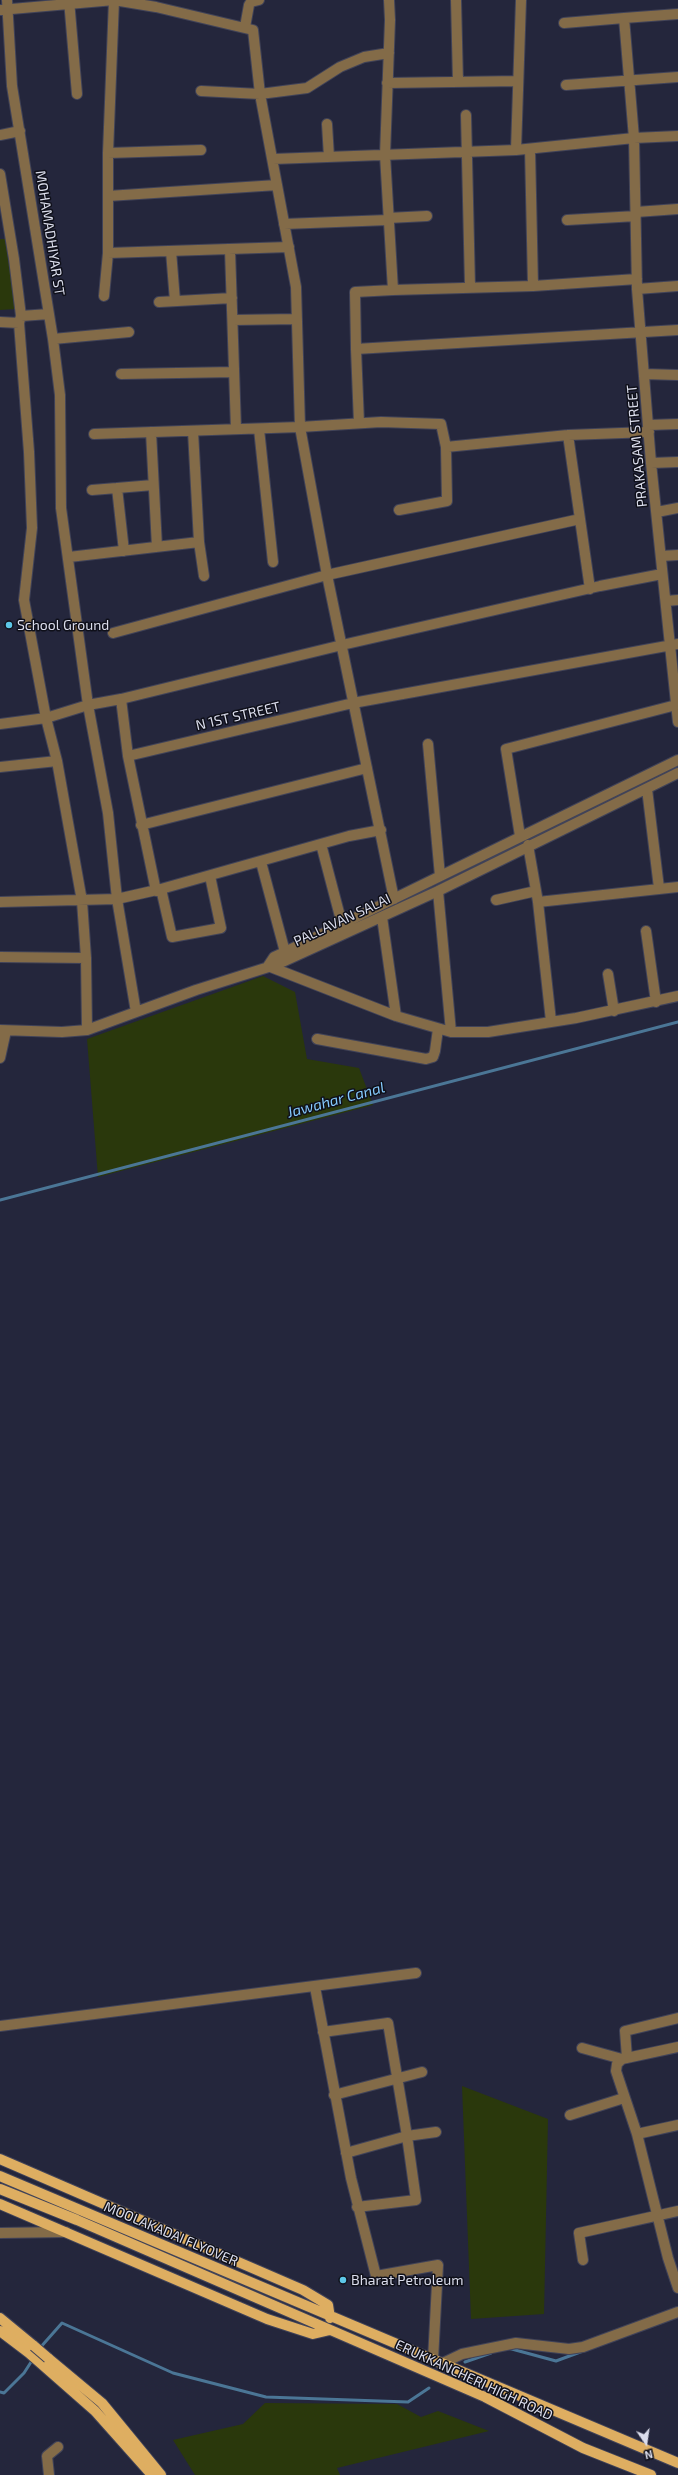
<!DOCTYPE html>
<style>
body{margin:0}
#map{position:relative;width:678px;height:2475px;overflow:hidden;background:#24263c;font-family:"Exo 2",sans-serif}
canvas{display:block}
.north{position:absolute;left:626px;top:2423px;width:40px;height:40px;-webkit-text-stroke:3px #0f101a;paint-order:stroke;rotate:167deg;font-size:11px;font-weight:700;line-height:16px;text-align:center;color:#dbddec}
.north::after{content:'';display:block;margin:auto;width:14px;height:18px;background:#dbddec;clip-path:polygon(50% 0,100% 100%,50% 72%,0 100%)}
</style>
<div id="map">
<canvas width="678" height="2475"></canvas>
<div class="north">N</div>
</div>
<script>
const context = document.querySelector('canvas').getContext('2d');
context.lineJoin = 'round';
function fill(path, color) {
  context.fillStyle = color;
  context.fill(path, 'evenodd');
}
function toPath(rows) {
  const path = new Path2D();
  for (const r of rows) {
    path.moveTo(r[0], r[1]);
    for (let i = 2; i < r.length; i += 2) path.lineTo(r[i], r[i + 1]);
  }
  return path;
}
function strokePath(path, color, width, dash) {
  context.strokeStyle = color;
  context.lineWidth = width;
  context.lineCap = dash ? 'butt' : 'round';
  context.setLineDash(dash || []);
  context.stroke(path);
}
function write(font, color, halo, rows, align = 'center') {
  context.font = font + ' "Exo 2",sans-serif';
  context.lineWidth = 3;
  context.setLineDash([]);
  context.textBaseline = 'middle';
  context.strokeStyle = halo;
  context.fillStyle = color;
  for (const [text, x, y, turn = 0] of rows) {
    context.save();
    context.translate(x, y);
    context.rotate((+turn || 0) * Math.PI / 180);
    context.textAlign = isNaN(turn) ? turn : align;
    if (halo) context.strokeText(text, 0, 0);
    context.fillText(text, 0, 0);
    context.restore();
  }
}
fill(toPath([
 [0,239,5,239,16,309,0,310],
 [263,976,295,992,307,1059,359,1068,373,1105,98,1177,87,1039],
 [462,2086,548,2119,544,2314,471,2319],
 [265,2403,397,2404,421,2417,438,2411,489,2431,337,2468,340,2475,195,2475,173,2440,243,2424]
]), '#2a380c');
strokePath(toPath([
 [0,1200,678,1022],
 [508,2348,556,2361,583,2351],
 [39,2349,62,2323,173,2373,266,2397,408,2402,429,2388],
 [465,2362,491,2353],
 [0,2392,4,2393,24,2373,33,2359]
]), '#4b7696', 3);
const minor = toPath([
 [7,0,12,86,53,339,60,395,61,508,88,705,108,813,117,899,136,1012],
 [69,0,77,94],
 [389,0,390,20,385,155,393,290,533,286,637,279],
 [456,0,458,82],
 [0,10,114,0,156,7,253,30,260,94,296,287,300,427,327,575,394,899],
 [678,14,624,18,634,138,637,289,651,463,678,722],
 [564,23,624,18],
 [245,27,249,5,251,2,259,0],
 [387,83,518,81],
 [566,85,678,77],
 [201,91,260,94,307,88,340,67,364,57,389,53],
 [466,115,470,287],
 [327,124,329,157],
 [0,135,20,131],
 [530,149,533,286],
 [516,150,521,0],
 [108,153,201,150],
 [273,159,516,150,634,138,678,136],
 [0,174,14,259,21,316,19,323],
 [108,196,277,185],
 [636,212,678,209],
 [388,218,427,216],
 [567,220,636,216],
 [284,224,388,220],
 [230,250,236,429],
 [171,251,175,301],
 [108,253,108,153,114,0],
 [637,289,678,286],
 [393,290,355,292,356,349,678,330],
 [104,296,108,253,289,247],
 [159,302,232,298],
 [21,316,49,314],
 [233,320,297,319],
 [0,322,19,323,29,452,32,528,24,600,46,718,57,761,82,901,86,958,87,1030],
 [53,339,129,332],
 [356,349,359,423],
 [121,374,234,372],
 [644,374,678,375],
 [649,425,678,424],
 [259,429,273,562],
 [193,431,199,542,204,576],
 [151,432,157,547],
 [94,434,300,427,381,422,441,424,446,447,568,435,649,432],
 [568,435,590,589],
 [651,463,678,462],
 [92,490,117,488],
 [399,510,447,501,446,447],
 [657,512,678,508],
 [124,551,117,488,153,485],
 [661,556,678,555],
 [69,557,199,542],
 [666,601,678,600],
 [113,633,327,575,580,519],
 [121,699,128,756,156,891],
 [0,724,46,718,88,705,121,699,342,645,600,586,662,574],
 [428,744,440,876],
 [128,756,353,703,678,644],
 [0,767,57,761],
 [647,789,659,888],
 [141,825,367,768],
 [520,836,506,749,676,705],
 [321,844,342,924],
 [528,845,538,902,551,1021],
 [261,862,285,952],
 [161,889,172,937,221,928,210,876],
 [438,891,451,1032],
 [496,900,536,891],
 [0,902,117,899,161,889,349,836,381,830],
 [538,902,678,887],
 [382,917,396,1016],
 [646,931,656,1002],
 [0,957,86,958],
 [268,966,274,957,285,952,678,760],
 [268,966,396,1016,451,1032,488,1032,576,1018,678,996],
 [608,974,614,1011],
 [0,1030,62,1032,87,1030,196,990,278,964,438,891,678,773],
 [317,1039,426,1059,433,1057,435,1051,438,1029],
 [0,1058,6,1031],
 [315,1987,351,2178,376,2276,438,2265,433,2360],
 [0,2026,416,1973],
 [323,2032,388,2023,407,2136,416,2200,357,2207],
 [582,2048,622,2059,678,2047],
 [627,2058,625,2031,678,2018],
 [622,2059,617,2064,616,2071,637,2134,668,2258,678,2288],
 [334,2095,422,2072],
 [570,2115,624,2098],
 [637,2134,678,2125],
 [346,2153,407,2136,436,2132],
 [0,2233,66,2232],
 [583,2260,579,2233,678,2211],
 [441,2364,462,2354,516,2343,569,2349,583,2347,678,2312],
 [49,2475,47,2456,58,2447]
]);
const major = toPath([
 [0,2159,303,2290,328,2305,330,2318],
 [0,2176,678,2463],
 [0,2189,77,2220,485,2397,583,2448,651,2475],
 [0,2204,267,2319,313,2334,330,2330],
 [0,2318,34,2346],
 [0,2331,29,2353,95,2411,152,2475],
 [48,2358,102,2403,161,2475]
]);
strokePath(minor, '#414358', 12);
strokePath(major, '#414358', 12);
strokePath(minor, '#836b48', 10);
strokePath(major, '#deae61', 10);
const majorBridge = toPath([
 [34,2346,48,2358]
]);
strokePath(majorBridge, '#414358', 12, []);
strokePath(majorBridge, '#deae61', 10);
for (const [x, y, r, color] of [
 [9,625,4,"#5dc7e8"],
 [343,2280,4,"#5dc7e8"]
]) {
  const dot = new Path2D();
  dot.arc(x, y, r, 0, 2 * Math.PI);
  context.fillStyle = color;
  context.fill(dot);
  strokePath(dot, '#0f101a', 1.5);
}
write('14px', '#dbddec', '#0f101a', [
 ["MOHAMADHIYAR ST",50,233,81],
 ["PRAKASAM STREET",637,446,-95],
 ["N 1ST STREET",238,716,-13],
 ["PALLAVAN SALAI",342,920,-25],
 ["MOOLAKADAI FLYOVER",171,2234,23],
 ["ERUKKANCHERI HIGH ROAD",474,2380,25]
]);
write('14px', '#dbddec', '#0f101a', [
 ["School Ground",17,625],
 ["Bharat Petroleum",351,2280]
], 'left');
write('italic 15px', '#86cafd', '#0f101a', [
 ["Jawahar Canal",336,1100,-15]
]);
</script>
